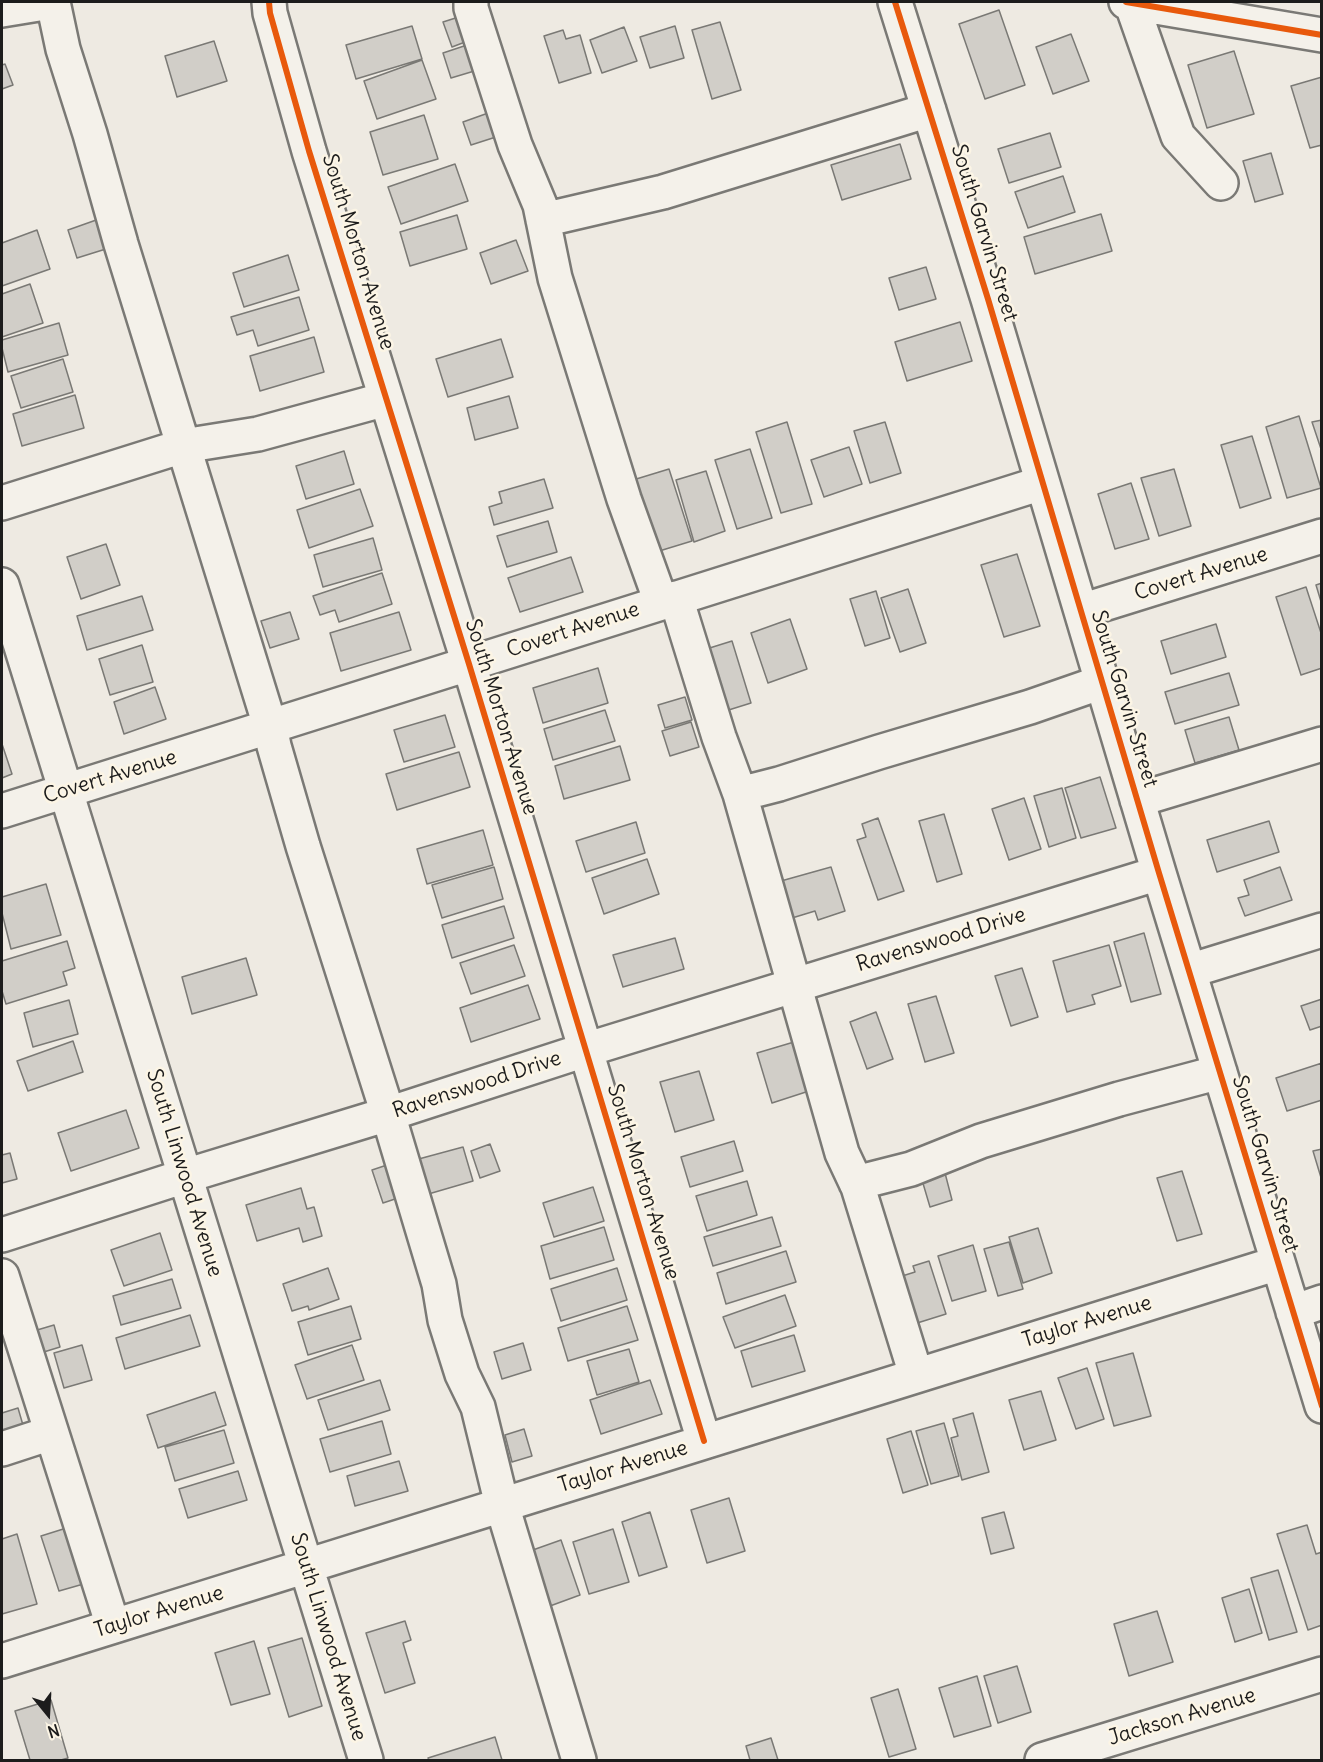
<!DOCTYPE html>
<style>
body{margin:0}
#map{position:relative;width:1323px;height:1762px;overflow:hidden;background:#eeeae2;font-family:Delius,sans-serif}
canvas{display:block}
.frame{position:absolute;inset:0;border:3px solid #1c1c1c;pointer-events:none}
.north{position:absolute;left:18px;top:1684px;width:60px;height:60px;-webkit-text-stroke:4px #fcf5e5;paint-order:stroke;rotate:162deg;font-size:16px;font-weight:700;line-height:24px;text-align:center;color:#1c1c1c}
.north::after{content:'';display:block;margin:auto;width:21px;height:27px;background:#1c1c1c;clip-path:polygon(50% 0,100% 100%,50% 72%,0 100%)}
</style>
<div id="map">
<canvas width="1323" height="1762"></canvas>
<div class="frame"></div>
<div class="north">N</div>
</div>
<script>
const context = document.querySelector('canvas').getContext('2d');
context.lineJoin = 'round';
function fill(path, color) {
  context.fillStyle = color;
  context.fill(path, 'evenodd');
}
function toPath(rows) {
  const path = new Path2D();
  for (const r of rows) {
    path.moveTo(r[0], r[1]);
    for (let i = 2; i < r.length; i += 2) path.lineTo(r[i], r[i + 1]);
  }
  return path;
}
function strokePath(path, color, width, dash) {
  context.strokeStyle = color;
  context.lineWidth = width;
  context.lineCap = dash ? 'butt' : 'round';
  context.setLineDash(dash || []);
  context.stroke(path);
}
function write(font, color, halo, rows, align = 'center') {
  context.font = font + ' Delius,sans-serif';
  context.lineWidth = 5;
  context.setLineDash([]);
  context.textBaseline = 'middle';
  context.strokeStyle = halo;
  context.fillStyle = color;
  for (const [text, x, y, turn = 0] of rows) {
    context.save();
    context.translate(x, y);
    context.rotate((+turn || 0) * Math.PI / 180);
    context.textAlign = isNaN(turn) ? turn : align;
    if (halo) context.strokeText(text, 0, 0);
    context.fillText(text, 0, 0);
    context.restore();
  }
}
const building = toPath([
 [999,10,1025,85,985,99,959,24,999,10],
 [465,15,473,39,452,47,443,22,465,15],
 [720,22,741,90,712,99,692,30,720,22],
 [412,26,422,59,356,79,346,45,412,26],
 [675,26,684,58,650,68,640,37,675,26],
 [624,27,637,61,602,73,590,40,624,27],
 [563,30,566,39,580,35,591,73,559,83,544,36,563,30],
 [1071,34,1089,81,1053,94,1036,47,1071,34],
 [214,41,227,81,177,97,165,56,214,41],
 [473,43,481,69,451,78,443,53,473,43],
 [1234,51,1254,114,1207,128,1188,65,1234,51],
 [422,60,436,99,377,119,364,81,422,60],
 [5,64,13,85,2,89,2,65,5,64],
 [1322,77,1322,145,1310,148,1291,86,1322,77],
 [491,112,499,136,471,145,463,122,491,112],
 [424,115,438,159,383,175,370,132,424,115],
 [1050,133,1061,167,1009,183,998,149,1050,133],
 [900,144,911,179,842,200,831,165,900,144],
 [1271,153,1283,194,1255,202,1243,161,1271,153],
 [455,164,468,201,401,224,388,187,455,164],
 [1063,176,1075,212,1028,228,1015,192,1063,176],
 [1101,214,1112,251,1035,274,1024,237,1101,214],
 [457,215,467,249,410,266,400,232,457,215],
 [99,219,109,248,77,258,68,230,99,219],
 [37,230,50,269,2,286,2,243,37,230],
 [516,240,528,271,491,284,480,253,516,240],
 [288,255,299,290,244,307,233,273,288,255],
 [926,267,936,299,899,310,889,278,926,267],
 [30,284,43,323,2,337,2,294,30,284],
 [299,297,309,330,258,346,253,330,237,335,231,317,299,297],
 [960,322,972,361,907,381,895,342,960,322],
 [59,323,68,355,8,372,2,348,2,340,59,323],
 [314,337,324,372,260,391,250,356,314,337],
 [501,339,513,377,448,397,436,359,501,339],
 [63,359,73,392,21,408,11,376,63,359],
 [75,395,84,428,22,446,13,414,75,395],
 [509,396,518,428,475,440,467,408,509,396],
 [1299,416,1321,488,1287,498,1266,427,1299,416],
 [1322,420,1322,452,1312,422,1322,420],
 [787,422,812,504,781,513,756,432,787,422],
 [885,422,901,473,870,483,854,431,885,422],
 [1252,436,1271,498,1240,508,1221,445,1252,436],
 [849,447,862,484,824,497,811,460,849,447],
 [750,449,772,518,737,529,715,460,750,449],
 [344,451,354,484,306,499,296,466,344,451],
 [669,469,692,541,656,552,633,480,669,469],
 [1174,469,1191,526,1159,536,1141,478,1174,469],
 [706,471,725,531,694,542,676,480,706,471],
 [544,479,553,508,494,525,489,507,502,503,499,492,544,479],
 [1131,483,1149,539,1115,549,1098,494,1131,483],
 [360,489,373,526,309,548,297,510,360,489],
 [548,521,557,552,507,567,497,536,548,521],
 [373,538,382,570,323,587,314,555,373,538],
 [106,544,120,585,81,599,67,557,106,544],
 [1017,554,1040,626,1004,637,981,565,1017,554],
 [571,557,583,592,520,612,508,578,571,557],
 [382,573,392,604,339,622,335,610,320,615,313,596,382,573],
 [1322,583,1322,605,1316,585,1322,583],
 [1306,587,1322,636,1322,668,1301,675,1276,597,1306,587],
 [908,589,926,643,900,652,881,598,908,589],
 [876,591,890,638,865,646,850,599,876,591],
 [142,596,153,630,87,650,77,616,142,596],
 [290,612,299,639,270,648,261,621,290,612],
 [399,612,411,650,341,671,330,633,399,612],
 [790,619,807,669,768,683,751,633,790,619],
 [1216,624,1226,657,1171,674,1161,641,1216,624],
 [732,641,751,703,719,713,700,651,732,641],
 [142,645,153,682,110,695,99,659,142,645],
 [598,668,608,703,543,723,533,688,598,668],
 [1229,673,1239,705,1175,724,1165,692,1229,673],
 [155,687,166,719,124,734,114,702,155,687],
 [685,697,692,720,665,728,658,705,685,697],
 [605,710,615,741,553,760,544,729,605,710],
 [445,715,455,747,404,762,394,730,445,715],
 [1229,717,1239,750,1195,763,1185,730,1229,717],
 [691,722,699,747,670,756,662,731,691,722],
 [2,744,12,774,2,778,2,744],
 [620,746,630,780,564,799,555,766,620,746],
 [459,752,470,787,397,810,386,774,459,752],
 [1100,777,1116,828,1081,838,1065,788,1100,777],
 [1062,788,1076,838,1049,847,1034,796,1062,788],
 [1024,798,1041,849,1009,860,992,809,1024,798],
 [944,814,962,874,937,882,919,821,944,814],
 [878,818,904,891,878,900,857,840,866,837,862,824,878,818],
 [1269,821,1279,852,1217,872,1207,840,1269,821],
 [636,822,645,853,586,872,576,841,636,822],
 [483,830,493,865,427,884,417,849,483,830],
 [647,859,659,894,604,914,592,878,647,859],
 [494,867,503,899,442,918,432,885,494,867],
 [831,867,845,911,818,920,815,911,792,918,781,881,831,867],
 [1280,867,1292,900,1245,916,1238,898,1249,895,1244,880,1280,867],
 [46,884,61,935,11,949,2,913,2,897,46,884],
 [504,906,514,938,452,958,442,925,504,906],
 [1144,933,1161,994,1131,1002,1114,942,1144,933],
 [675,938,684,969,623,987,613,955,675,938],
 [67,941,75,968,63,972,67,985,6,1004,2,991,2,961,67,941],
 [514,945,525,976,471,994,460,963,514,945],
 [1109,945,1121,986,1092,995,1095,1004,1067,1012,1053,961,1109,945],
 [246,958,257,995,192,1014,182,977,246,958],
 [1022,968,1038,1017,1011,1026,995,976,1022,968],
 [528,985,540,1019,471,1042,460,1008,528,985],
 [936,996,954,1053,925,1062,908,1004,936,996],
 [1322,999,1322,1026,1310,1030,1301,1006,1322,999],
 [69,1000,78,1034,33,1047,24,1013,69,1000],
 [876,1012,893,1059,867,1069,850,1022,876,1012],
 [73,1041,83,1072,28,1091,17,1061,73,1041],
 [794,1042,809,1091,772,1103,757,1053,794,1042],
 [1322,1063,1322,1100,1287,1111,1276,1078,1322,1063],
 [699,1071,714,1120,675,1132,660,1082,699,1071],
 [126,1110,139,1148,71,1171,58,1133,126,1110],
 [734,1141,743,1171,690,1187,681,1157,734,1141],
 [490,1144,500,1171,480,1178,471,1151,490,1144],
 [463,1147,473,1181,425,1195,415,1160,463,1147],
 [1322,1149,1322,1181,1313,1151,1322,1149],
 [10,1153,17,1179,2,1183,2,1155,10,1153],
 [399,1161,410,1194,383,1203,372,1170,399,1161],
 [1182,1171,1202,1234,1177,1241,1157,1178,1182,1171],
 [945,1173,952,1200,930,1207,922,1180,945,1173],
 [747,1181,757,1215,707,1231,696,1196,747,1181],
 [593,1187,604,1221,554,1237,543,1203,593,1187],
 [301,1188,307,1209,314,1207,322,1236,303,1242,299,1228,257,1241,246,1205,301,1188],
 [772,1217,781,1246,713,1266,704,1237,772,1217],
 [604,1227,614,1260,550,1279,541,1246,604,1227],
 [1038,1228,1052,1273,1023,1283,1009,1237,1038,1228],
 [160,1233,172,1270,124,1286,111,1250,160,1233],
 [1009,1242,1023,1289,998,1296,984,1249,1009,1242],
 [973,1245,986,1291,952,1301,938,1256,973,1245],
 [786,1251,796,1282,726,1304,717,1273,786,1251],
 [929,1261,946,1314,914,1324,899,1277,915,1272,913,1266,929,1261],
 [328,1268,339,1299,309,1310,308,1306,292,1311,283,1284,328,1268],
 [617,1268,627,1300,561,1321,551,1289,617,1268],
 [172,1279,181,1308,121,1325,113,1296,172,1279],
 [785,1295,796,1326,735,1348,723,1317,785,1295],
 [351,1306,361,1339,308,1355,298,1322,351,1306],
 [627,1306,638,1340,568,1361,558,1328,627,1306],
 [190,1315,200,1346,125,1369,116,1338,190,1315],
 [54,1325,60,1347,34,1355,27,1333,54,1325],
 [794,1335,805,1371,752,1387,741,1351,794,1335],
 [523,1343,531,1370,502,1379,494,1352,523,1343],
 [82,1345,92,1380,64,1388,54,1353,82,1345],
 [352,1345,364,1380,307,1399,295,1365,352,1345],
 [629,1349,639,1382,597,1395,587,1361,629,1349],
 [1133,1353,1151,1416,1114,1426,1096,1363,1133,1353],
 [1087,1368,1104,1419,1076,1429,1058,1378,1087,1368],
 [380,1380,390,1410,328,1430,318,1400,380,1380],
 [650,1380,662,1414,601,1434,590,1400,650,1380],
 [1041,1391,1056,1440,1024,1450,1009,1400,1041,1391],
 [215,1392,226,1425,158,1448,147,1415,215,1392],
 [18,1408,25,1432,2,1439,2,1413,18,1408],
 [973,1413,989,1472,962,1480,951,1438,958,1436,953,1419,973,1413],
 [382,1421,391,1454,330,1472,320,1439,382,1421],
 [944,1423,959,1476,931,1484,916,1431,944,1423],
 [524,1429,532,1456,512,1462,505,1435,524,1429],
 [224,1430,234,1463,175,1481,165,1447,224,1430],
 [911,1431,928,1485,903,1493,887,1439,911,1431],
 [399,1461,408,1491,355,1506,347,1476,399,1461],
 [238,1471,247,1500,188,1518,179,1489,238,1471],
 [729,1498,745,1551,707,1563,691,1510,729,1498],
 [650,1512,667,1567,639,1576,622,1522,650,1512],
 [1004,1512,1014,1548,991,1554,982,1518,1004,1512],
 [76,1525,94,1581,59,1591,41,1536,76,1525],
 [1307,1525,1316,1554,1322,1552,1322,1625,1308,1630,1277,1534,1307,1525],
 [613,1529,629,1582,589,1594,573,1542,613,1529],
 [17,1534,37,1604,2,1614,2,1539,17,1534],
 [561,1540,580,1595,550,1606,530,1551,561,1540],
 [1278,1570,1297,1632,1269,1640,1251,1578,1278,1570],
 [1249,1589,1262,1633,1235,1642,1222,1598,1249,1589],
 [1157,1611,1173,1662,1129,1676,1114,1624,1157,1611],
 [405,1621,411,1640,403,1643,415,1683,385,1693,366,1633,405,1621],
 [302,1638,322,1706,289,1717,268,1648,302,1638],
 [254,1641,270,1694,231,1705,215,1653,254,1641],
 [1017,1666,1031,1712,998,1723,984,1676,1017,1666],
 [977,1676,991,1726,954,1737,939,1688,977,1676],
 [898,1689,916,1749,889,1757,871,1698,898,1689],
 [51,1700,68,1758,61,1760,30,1760,15,1711,51,1700],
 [495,1737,502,1760,429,1760,428,1758,495,1737],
 [771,1738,778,1760,750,1760,746,1746,771,1738]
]);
fill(building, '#d1cec8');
strokePath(building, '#7a7975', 1.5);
const minor = toPath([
 [53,2,63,49,90,134,121,244,270,726,274,746,303,846,388,1114,439,1284,445,1320,462,1374,478,1407,502,1505,579,1760],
 [269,2,270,13,309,151,469,664,704,1441],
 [471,2,471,8,515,145,540,205,555,278,624,499,661,602],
 [895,2,988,299,1159,873,1322,1406],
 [1126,2,1322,35],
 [1131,2,1178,136,1221,183],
 [2,10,51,2],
 [543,220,663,192,929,110],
 [2,503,183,446,258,434,386,399],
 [2,585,366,1760],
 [676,598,719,737,740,794,842,1153,858,1187,916,1375],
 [1081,611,1322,536],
 [740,794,779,784,879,752,1030,707,1102,682],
 [1137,800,1322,744],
 [2,811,1042,483],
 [1189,971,1322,930],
 [856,1183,911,1169,981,1141,1119,1099,1220,1072],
 [2,1235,185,1176,388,1114,585,1050,1159,873],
 [2,1276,113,1626],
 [1293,1312,1322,1302],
 [2,1449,51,1433],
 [2,1661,1278,1263],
 [1042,1760,1322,1674]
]);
strokePath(minor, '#7a7975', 38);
strokePath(minor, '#f4f1ea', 33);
strokePath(toPath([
 [269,2,270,13,309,151,469,664,704,1441],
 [895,2,988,299,1159,873,1322,1406],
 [1126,2,1322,35]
]), '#e8590c', 6);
write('21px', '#1c1c1c', '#fcf5e5', [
 ["South Garvin Street",984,233,73],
 ["South Morton Avenue",358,252,73],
 ["Covert Avenue",1201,574,-17],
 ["Covert Avenue",573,630,-18],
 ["South Garvin Street",1124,699,73],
 ["South Morton Avenue",501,717,73],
 ["Covert Avenue",110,777,-17],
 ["Ravenswood Drive",941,940,-17],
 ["Ravenswood Drive",477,1085,-18],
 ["South Garvin Street",1265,1164,73],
 ["South Linwood Avenue",184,1173,73],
 ["South Morton Avenue",643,1182,73],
 ["Taylor Avenue",1087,1322,-17],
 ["Taylor Avenue",623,1467,-17],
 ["Taylor Avenue",159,1612,-17],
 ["South Linwood Avenue",328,1637,73],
 ["Jackson Avenue",1182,1717,-17]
]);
</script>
